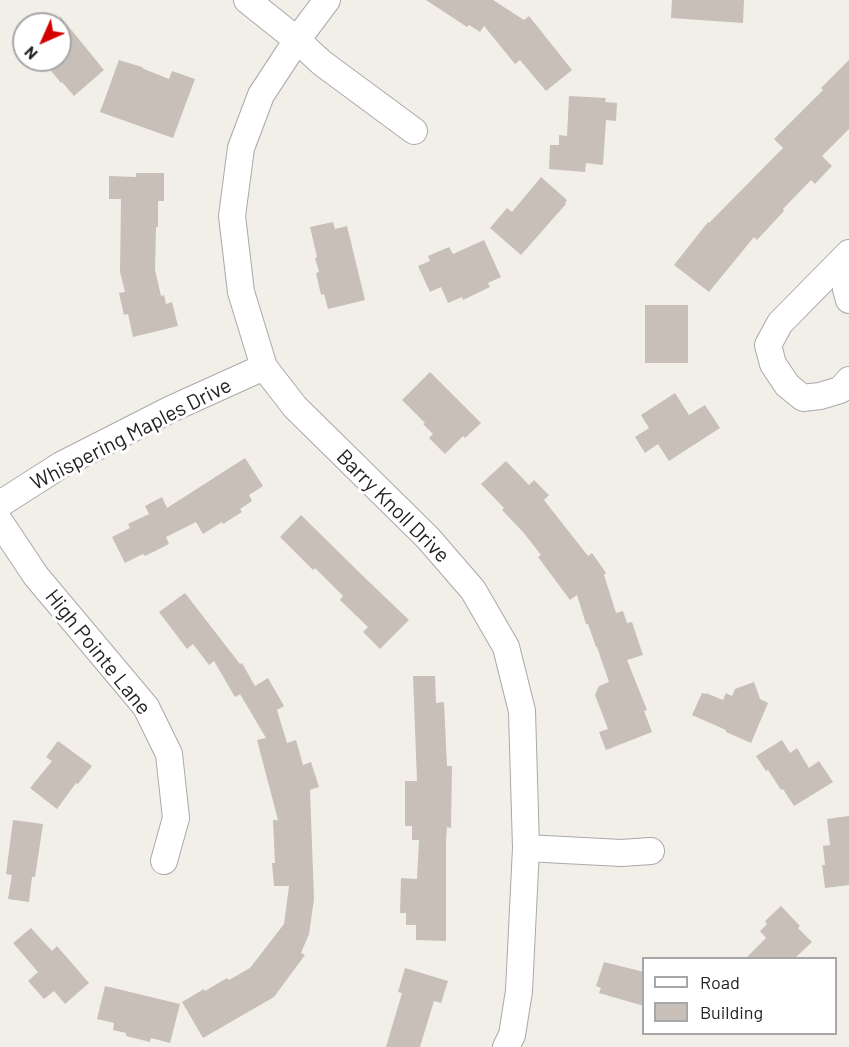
<!DOCTYPE html>
<style>
body{margin:0}
#map{position:relative;width:849px;height:1047px;overflow:hidden;background:#f2efe9;font-family:Barlow,sans-serif}
canvas{display:block}
.legend{position:absolute;left:642px;top:957px;width:195px;height:78px;box-sizing:border-box;background:#fff;border:2px solid #a7a7a7;margin:0;padding:8px 10px;list-style:none;font-size:18px;color:#222}
.legend li{display:flex;align-items:center;gap:12px;height:30px}
.legend b{width:30px;border:2px solid #a7a7a7}
.north{position:absolute;left:12px;top:12px;width:60px;height:60px;box-sizing:border-box;background:#fff;border:2px solid #a7a7a7;border-radius:50%;rotate:225deg;font-size:16px;font-weight:700;line-height:24px;text-align:center;color:#222}
.north::after{content:'';display:block;margin:auto;width:21px;height:27px;background:#d40000;clip-path:polygon(50% 0,100% 100%,50% 72%,0 100%)}
</style>
<div id="map">
<canvas width="849" height="1047"></canvas>
<ul class="legend">
<li><b style="height:8px;background:#fff"></b>Road</li>
<li><b style="height:16px;background:#c7bfb8"></b>Building</li>
</ul>
<div class="north">N</div>
</div>
<script>
const context = document.querySelector('canvas').getContext('2d');
context.lineJoin = 'round';
function fill(path, color) {
  context.fillStyle = color;
  context.fill(path, 'evenodd');
}
function toPath(rows) {
  const path = new Path2D();
  for (const r of rows) {
    path.moveTo(r[0], r[1]);
    for (let i = 2; i < r.length; i += 2) path.lineTo(r[i], r[i + 1]);
  }
  return path;
}
function strokePath(path, color, width, dash) {
  context.strokeStyle = color;
  context.lineWidth = width;
  context.lineCap = dash ? 'butt' : 'round';
  context.setLineDash(dash || []);
  context.stroke(path);
}
function write(font, color, halo, rows, align = 'center') {
  context.font = font + ' Barlow,sans-serif';
  context.lineWidth = 6;
  context.setLineDash([]);
  context.textBaseline = 'middle';
  context.strokeStyle = halo;
  context.fillStyle = color;
  for (const [text, x, y, turn = 0] of rows) {
    context.save();
    context.translate(x, y);
    context.rotate((+turn || 0) * Math.PI / 180);
    context.textAlign = isNaN(turn) ? turn : align;
    if (halo) context.strokeText(text, 0, 0);
    context.fillText(text, 0, 0);
    context.restore();
  }
}
fill(toPath([
 [426,0,493,0,524,20,529,16,572,70,546,91,520,60,515,64,484,26,480,32,469,25,467,27],
 [672,0,744,0,743,23,671,18],
 [60,16,104,70,74,96,62,82,61,83,42,60,60,60],
 [119,60,142,67,144,69,169,79,172,71,195,79,173,138,100,112],
 [849,60,849,129,822,156,832,166,815,184,811,180,783,209,784,211,757,240,754,237,709,292,674,265,708,222,709,223,783,148,774,139,823,90,821,88],
 [569,96,606,98,605,102,617,103,616,121,606,120,603,165,586,163,585,172,549,169,550,145,559,145,559,135,567,136],
 [136,173,164,173,164,201,158,201,158,227,156,227,155,270,161,296,164,295,166,304,172,302,178,326,133,337,128,314,124,315,119,293,125,292,120,272,121,199,109,199,109,176,136,177],
 [541,177,567,200,565,203,566,204,521,255,490,228,507,208,512,212],
 [333,222,335,229,347,226,365,300,328,309,324,294,321,295,316,273,319,272,315,258,317,257,310,227],
 [484,240,501,277,488,283,490,287,463,300,462,297,448,303,441,287,430,292,418,266,430,261,428,256,449,247,453,254],
 [645,305,688,305,688,363,645,363],
 [430,372,481,423,465,438,463,436,445,454,429,438,433,434,423,424,425,423,402,400],
 [675,393,689,415,705,405,720,428,669,461,658,444,645,453,635,437,649,428,641,415],
 [245,458,263,486,249,495,252,501,240,509,242,512,223,524,222,522,203,534,196,522,166,537,169,544,145,556,143,554,125,563,112,537,130,528,128,524,149,514,145,506,162,497,167,508],
 [506,461,529,485,534,480,549,495,544,500,588,556,592,553,606,573,604,575,616,613,623,611,627,623,632,622,643,655,627,660,647,710,644,711,652,732,606,750,599,732,608,729,595,695,599,686,609,682,597,647,596,647,588,624,586,624,577,595,570,600,538,557,541,555,523,532,502,510,504,508,481,484],
 [301,515,363,576,409,620,380,649,363,632,368,627,340,600,343,596,315,568,313,570,280,537],
 [185,593,240,664,242,663,255,686,268,678,284,706,277,710,287,743,296,740,303,765,311,762,319,787,310,790,314,899,309,934,301,953,305,955,274,997,203,1038,182,1002,204,989,205,991,227,978,229,980,250,968,284,924,289,886,274,886,272,863,275,863,273,820,278,820,257,740,266,738,240,694,244,692,235,697,214,661,209,665,193,644,187,649,159,612],
 [413,676,435,676,436,703,444,702,447,766,452,766,451,828,447,827,446,840,446,941,416,940,416,925,406,925,406,913,400,913,401,878,417,879,419,840,412,840,412,826,405,826,405,781,417,781],
 [754,682,760,699,768,703,751,743,726,732,726,730,692,715,702,693,706,694,706,693,723,700,726,693,732,696,735,689],
 [782,740,790,753,797,748,809,768,819,761,833,782,794,806,783,789,781,790,768,770,766,771,756,756],
 [58,741,92,766,78,784,76,783,57,809,30,788,52,761,46,757],
 [849,816,849,885,825,888,822,865,825,865,823,846,830,845,827,819],
 [13,820,43,824,35,877,32,877,29,902,8,899,12,875,6,874],
 [781,906,800,926,798,928,812,942,795,958,746,958,766,938,760,931,767,924,765,921],
 [31,928,52,951,57,946,89,983,65,1004,54,991,44,999,28,981,38,972,13,943],
 [604,962,644,972,644,1006,599,993,601,988,596,986],
 [405,968,448,981,441,1003,434,1001,420,1047,386,1047,402,993,398,992],
 [105,986,180,1004,170,1043,151,1038,150,1042,126,1036,126,1033,113,1030,114,1023,97,1019]
]), '#c7bfb8');
const minor = toPath([
 [247,0,297,40,322,63,414,131],
 [327,0,297,40,261,95,241,148,232,216,241,292,264,367,295,407,428,538,473,590,506,647,522,711,526,848,519,991,512,1035,506,1047],
 [849,253,780,323,768,345,773,364,787,385,803,398,820,396,840,390,849,380],
 [849,269,846,289,849,300],
 [0,504,61,465,171,409,264,367],
 [0,522,36,576,146,707,169,754,176,818,164,861],
 [526,848,621,853,651,851]
]);
strokePath(minor, '#a9a9a9', 28);
strokePath(minor, '#fff', 26);
write('21px', '#222', '#fff', [
 ["Whispering Maples Drive",131,434,-27],
 ["Barry Knoll Drive",393,506,45],
 ["High Pointe Lane",98,652,51]
]);
</script>
